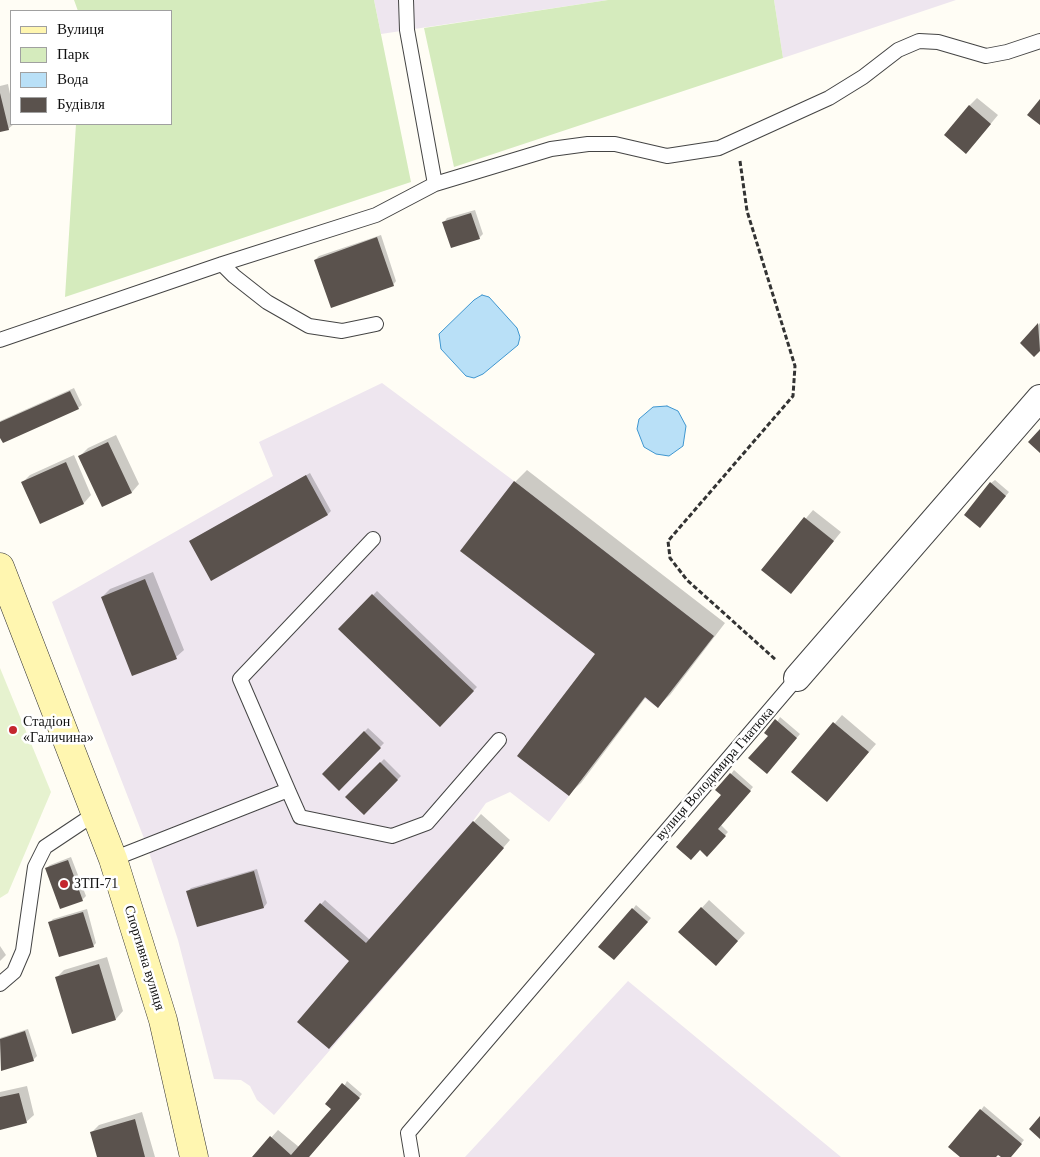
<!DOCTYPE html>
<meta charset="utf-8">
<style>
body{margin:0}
#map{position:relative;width:1040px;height:1157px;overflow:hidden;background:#fffdf5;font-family:Georgia,serif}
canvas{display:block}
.legend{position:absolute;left:10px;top:10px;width:162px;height:115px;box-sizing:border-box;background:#fff;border:1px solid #a0a0a0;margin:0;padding:6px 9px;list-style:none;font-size:15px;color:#111}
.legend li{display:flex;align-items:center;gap:10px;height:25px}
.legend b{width:25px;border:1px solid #a0a0a0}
</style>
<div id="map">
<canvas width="1040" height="1157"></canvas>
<ul class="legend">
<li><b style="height:6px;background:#fff6b0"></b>Вулиця</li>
<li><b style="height:14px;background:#d5ebbd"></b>Парк</li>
<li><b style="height:14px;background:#b9e0f7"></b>Вода</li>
<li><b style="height:14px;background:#5a524d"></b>Будівля</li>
</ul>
</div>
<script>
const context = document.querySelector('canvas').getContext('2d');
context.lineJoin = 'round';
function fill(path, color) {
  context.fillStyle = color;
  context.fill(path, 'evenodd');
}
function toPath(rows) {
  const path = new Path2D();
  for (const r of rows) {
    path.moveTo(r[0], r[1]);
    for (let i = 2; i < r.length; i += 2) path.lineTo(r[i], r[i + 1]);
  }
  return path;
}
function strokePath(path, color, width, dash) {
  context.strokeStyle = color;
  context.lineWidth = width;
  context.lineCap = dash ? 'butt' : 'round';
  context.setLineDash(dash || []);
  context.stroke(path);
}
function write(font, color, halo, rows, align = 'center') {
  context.font = font + ' Georgia,serif';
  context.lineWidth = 5;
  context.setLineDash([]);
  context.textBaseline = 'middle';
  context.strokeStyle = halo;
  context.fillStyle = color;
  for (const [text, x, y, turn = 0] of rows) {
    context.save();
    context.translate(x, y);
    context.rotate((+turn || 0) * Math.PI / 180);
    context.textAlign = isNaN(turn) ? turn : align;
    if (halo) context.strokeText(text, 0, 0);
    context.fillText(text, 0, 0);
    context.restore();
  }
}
fill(toPath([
 [374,0,608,0,381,34],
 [774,0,956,0,783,58],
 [382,383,514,481,714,636,658,708,644,698,549,822,510,792,486,803,473,821,504,848,274,1115,257,1100,250,1086,241,1080,214,1079,178,940,147,846,52,602,273,476,259,442],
 [628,981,841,1157,465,1157]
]), '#eee6ef');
fill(toPath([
 [74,0,374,0,411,182,65,297,76,124,171,124,171,11,78,11],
 [608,0,774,0,783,58,454,167,424,28]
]), '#d5ebbd');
fill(toPath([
 [0,668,51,792,8,893,0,898]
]), '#e6f2cf');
const water = toPath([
 [482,295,489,297,517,328,520,337,518,345,483,374,474,378,466,376,441,349,439,334,474,300,482,295],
 [667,406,678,411,686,426,683,446,669,456,656,454,644,447,637,429,639,419,653,407,667,406]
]);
fill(water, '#b9e0f7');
strokePath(water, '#3f96cf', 1);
fill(toPath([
 [8,84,11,99,11,124,14,124,8,129,0,131,0,86],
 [977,98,998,115,974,144,969,106],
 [475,210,483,234,479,238,444,222,447,218],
 [381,235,396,281,393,285,315,260,319,256],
 [1040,323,1040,349,1034,355,1021,343],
 [74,388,82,405,78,408,0,435,0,421],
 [116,435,139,484,132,492,103,505,80,456,88,448],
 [74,455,91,495,84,503,40,522,22,483,30,475],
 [527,470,725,623,670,695,658,706,646,697,581,783,569,794,596,654,515,482],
 [310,473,331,511,328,514,190,541],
 [995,480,1009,492,983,523,991,483],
 [813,510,841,532,798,585,763,569],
 [153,572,184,650,176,657,102,597,110,589],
 [377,591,477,687,440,725,340,629],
 [842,715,876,744,834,793,793,772],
 [780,717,800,734,770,769,769,736],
 [368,728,384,743,339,789,324,774],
 [384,759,401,776,364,813,347,797],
 [734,770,753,787,721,825,728,832,707,855,700,849,731,774],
 [481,814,510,840,336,1040,351,961,305,921,325,900,370,940],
 [71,857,86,896,82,900,46,868,50,865],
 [257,869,267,903,264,907,187,892,191,888],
 [709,900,745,933,723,957,680,932],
 [636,905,651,918,618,955,633,909],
 [87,909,96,943,93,946,50,922,53,919],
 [0,946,6,955,0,961],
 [107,957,123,1011,116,1019,56,978,64,970],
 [28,1029,37,1056,33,1060,2,1070,0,1038],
 [347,1081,362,1094,309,1157,254,1157,278,1130,299,1147,332,1109],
 [27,1086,34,1115,26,1122,0,1128,0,1092],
 [984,1106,1024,1140,1010,1157,1003,1157,998,1153,995,1157,962,1157,981,1110],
 [142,1112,155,1157,98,1157,91,1133,99,1125]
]), '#0003');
fill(toPath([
 [0,93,9,130,0,132],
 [1040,99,1040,125,1027,115],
 [969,105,991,124,966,154,944,135],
 [471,213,480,239,451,248,442,222],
 [377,237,394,286,331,308,314,260],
 [1038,323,1040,351,1034,357,1020,343],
 [70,391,79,409,3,443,0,438,0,422],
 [1040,429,1040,453,1028,442],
 [108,442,132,493,102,507,78,456],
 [66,462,84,504,40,524,21,482],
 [306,475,328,515,211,581,189,541],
 [514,481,714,636,658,708,645,697,569,796,517,756,595,654,460,551],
 [990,482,1006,496,980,528,964,515],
 [804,517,834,541,791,594,761,570],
 [145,579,177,659,132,676,101,597],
 [372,594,474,691,440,727,338,629],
 [775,719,797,738,767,774,748,758,768,736,764,733],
 [833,722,869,752,827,802,791,772],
 [364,731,381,748,339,791,322,774],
 [380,762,398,780,364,815,345,797],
 [730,773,751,791,718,829,726,836,707,857,700,850,691,860,676,847,721,795,715,790],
 [473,821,504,848,329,1049,297,1022,349,961,304,921,320,903,366,943],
 [68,860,83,901,60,909,45,868],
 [254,871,264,908,197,927,186,891],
 [701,907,738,941,716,966,678,932],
 [632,908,648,922,614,960,598,947],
 [83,912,94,947,59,957,48,922],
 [99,964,116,1020,72,1034,55,977],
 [25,1031,34,1061,1,1071,0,1039],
 [342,1083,360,1098,309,1157,252,1157,270,1136,291,1155,331,1109,325,1104],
 [19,1093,27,1123,0,1130,0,1097],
 [980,1109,1022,1144,1011,1157,1001,1157,998,1155,996,1157,960,1157,948,1147],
 [1040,1116,1040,1139,1029,1129],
 [135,1119,145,1157,97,1157,90,1132]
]), '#5a524d');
const lane = toPath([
 [406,0,407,30,435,184],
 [222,264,234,276,267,302,309,326,342,331,376,324],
 [0,340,222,264,376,215,435,184,551,149,588,144,615,144,667,156,719,148,829,98,863,77,898,50,919,41,938,42,986,56,1007,52,1040,41],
 [288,790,240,679,373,539],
 [113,859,288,790,300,817,392,836,427,823,499,740],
 [0,984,14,972,23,951,35,867,45,847,96,813],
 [412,1157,408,1133,797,678]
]);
const street = toPath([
 [797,678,1040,398]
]);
const secondary = toPath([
 [0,567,113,859,163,1020,194,1157]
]);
strokePath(lane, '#444', 16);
strokePath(street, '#444', 28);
strokePath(secondary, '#333', 29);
strokePath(toPath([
 [740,161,747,211,795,366,793,396,668,541,670,558,687,580,776,660]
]), '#333', 3, [5, 2.5]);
strokePath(lane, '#fff', 14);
strokePath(street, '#fff', 26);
strokePath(secondary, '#fff6b0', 28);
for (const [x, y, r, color] of [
 [13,730,5,"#c4262e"],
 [64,884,5,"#c4262e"]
]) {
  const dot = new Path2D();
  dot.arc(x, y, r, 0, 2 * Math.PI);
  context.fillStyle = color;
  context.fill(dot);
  strokePath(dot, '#fff', 2);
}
write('14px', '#111', '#fff', [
 ["Стадіон",23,722],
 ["«Галичина»",23,738],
 ["ЗТП-71",74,884]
], 'left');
write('14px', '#111', '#fff', [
 ["вулиця Володимира Гнатюка",715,774,-49],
 ["Спортивна вулиця",144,958,73]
]);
</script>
